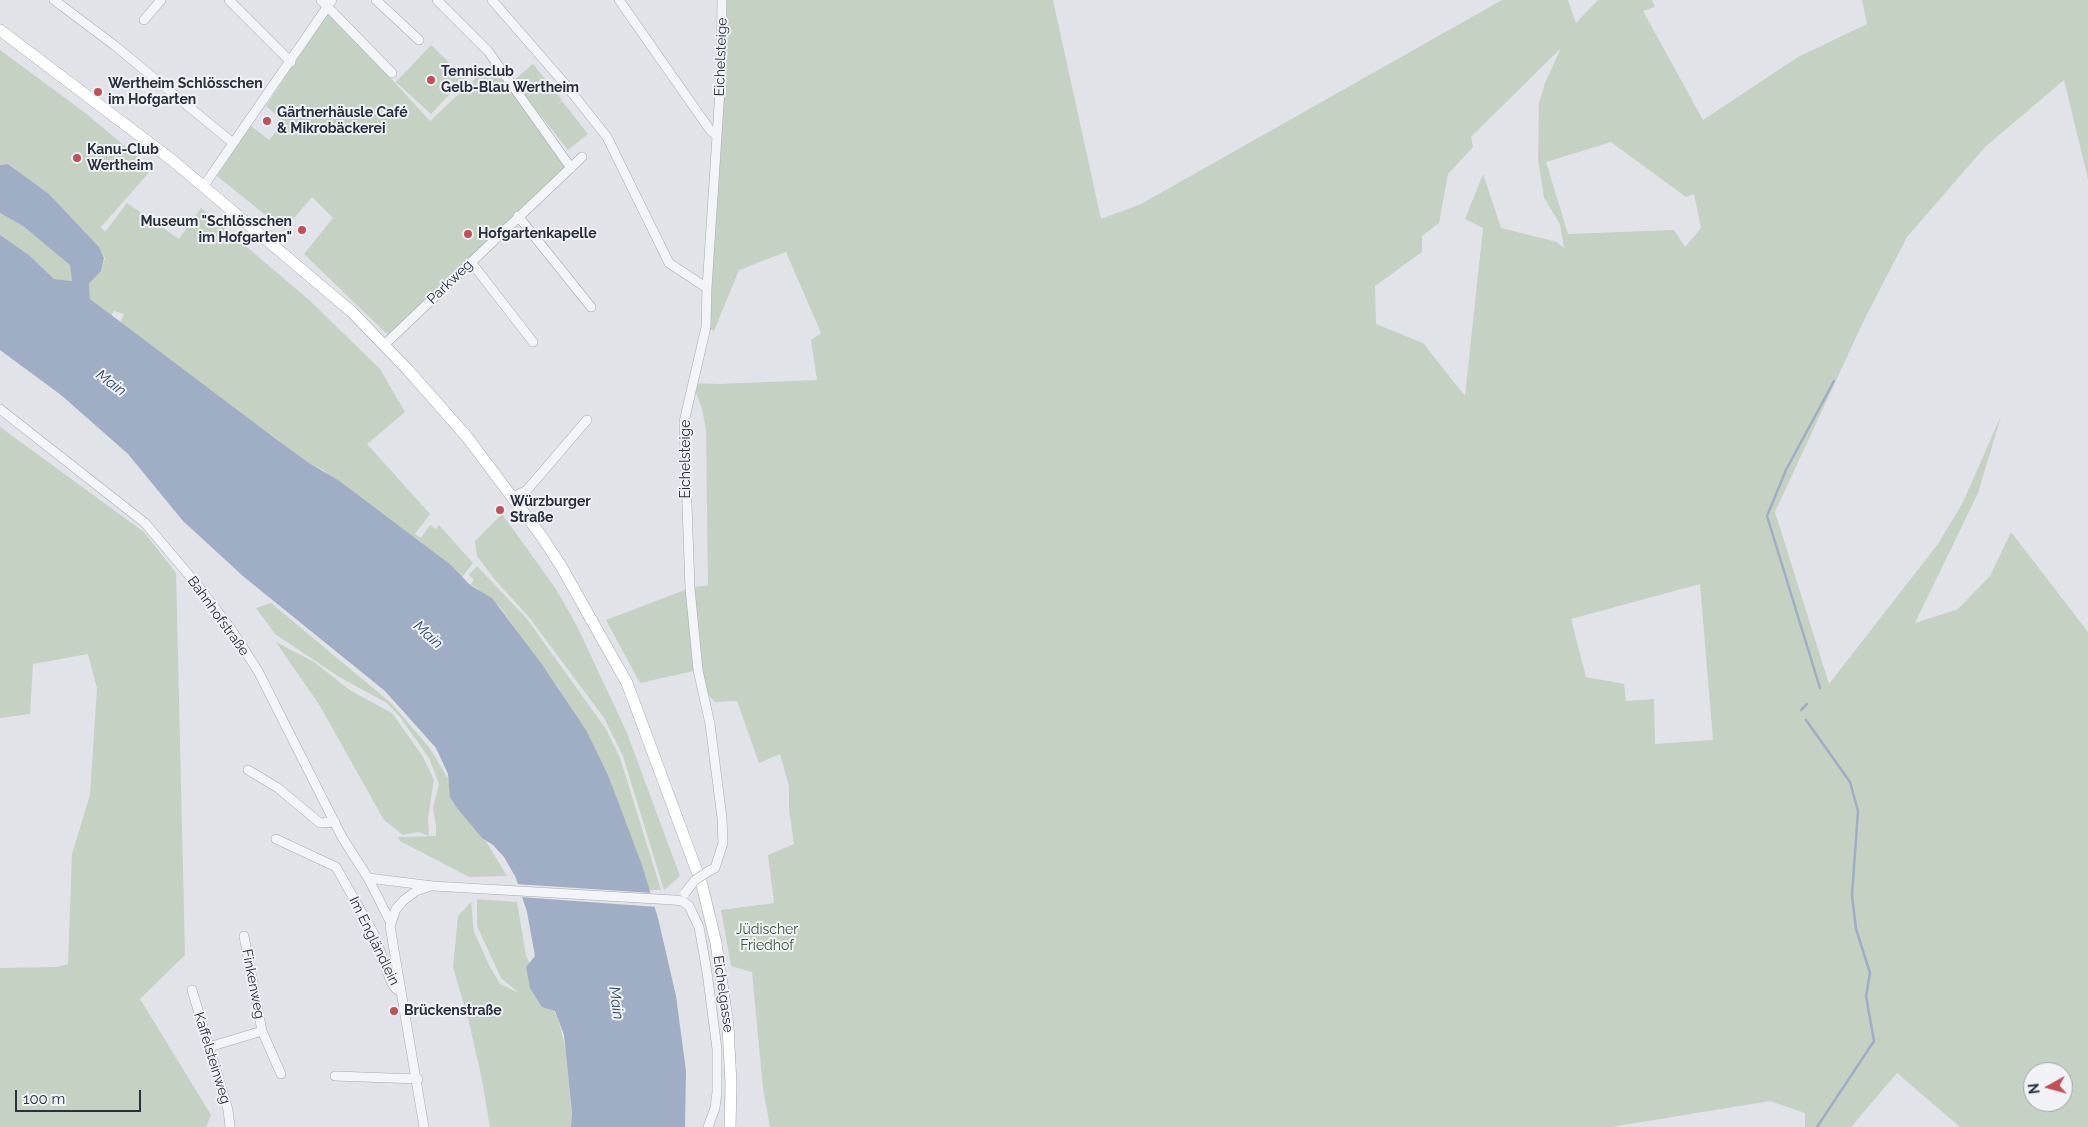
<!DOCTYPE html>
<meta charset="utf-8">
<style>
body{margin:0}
#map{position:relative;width:2088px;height:1127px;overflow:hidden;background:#e1e3e8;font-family:Raleway,sans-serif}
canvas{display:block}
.north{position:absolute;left:2023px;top:1062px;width:50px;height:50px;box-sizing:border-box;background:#f0f2f6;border:1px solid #a1a4ac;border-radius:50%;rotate:263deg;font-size:14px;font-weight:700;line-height:20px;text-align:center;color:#2b303e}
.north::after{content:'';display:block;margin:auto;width:18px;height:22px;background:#c35059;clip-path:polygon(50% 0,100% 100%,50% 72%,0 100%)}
.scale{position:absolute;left:15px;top:1090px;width:126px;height:22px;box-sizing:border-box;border:2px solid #2b303e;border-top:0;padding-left:6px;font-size:15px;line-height:18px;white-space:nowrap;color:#2b303e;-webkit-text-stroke:4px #f0f2f6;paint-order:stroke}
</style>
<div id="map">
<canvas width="2088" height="1127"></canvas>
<div class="north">N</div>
<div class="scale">100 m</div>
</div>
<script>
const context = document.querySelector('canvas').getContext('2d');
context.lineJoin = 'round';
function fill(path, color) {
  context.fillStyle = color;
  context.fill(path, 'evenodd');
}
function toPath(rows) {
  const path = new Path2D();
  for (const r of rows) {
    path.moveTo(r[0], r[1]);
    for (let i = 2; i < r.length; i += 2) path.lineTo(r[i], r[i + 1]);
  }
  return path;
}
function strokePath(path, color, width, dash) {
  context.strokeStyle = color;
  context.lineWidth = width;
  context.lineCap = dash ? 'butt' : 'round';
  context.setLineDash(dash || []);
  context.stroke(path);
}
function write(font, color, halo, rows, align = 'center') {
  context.font = font + ' Raleway,sans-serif';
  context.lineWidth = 4;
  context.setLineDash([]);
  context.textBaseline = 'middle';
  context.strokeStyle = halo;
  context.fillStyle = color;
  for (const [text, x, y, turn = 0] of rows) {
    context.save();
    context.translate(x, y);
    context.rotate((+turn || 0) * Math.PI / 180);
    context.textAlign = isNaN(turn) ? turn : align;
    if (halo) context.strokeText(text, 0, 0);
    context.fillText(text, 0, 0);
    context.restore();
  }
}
fill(toPath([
 [717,0,1053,0,1101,219,1141,204,1502,0,1568,0,1576,23,1598,0,1652,0,1655,7,1643,11,1703,120,1798,57,1867,24,1862,0,2088,0,2088,179,2064,80,1985,147,1907,237,1864,320,1775,512,1829,684,1938,544,1963,502,2001,416,1978,493,1915,623,1958,609,1990,576,2011,532,2088,632,2088,1127,1960,1127,1897,1073,1851,1127,1805,1127,1805,1113,1770,1101,1611,1127,770,1127,763,1089,752,972,731,966,721,910,774,903,768,855,794,844,789,810,789,786,780,754,759,763,737,701,715,702,701,687,698,670,640,683,606,620,690,588,708,585,706,430,702,408,692,383,718,384,817,380,811,340,821,333,786,252,739,270,714,331,706,327,721,75],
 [1561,48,1545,83,1539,103,1538,159,1544,198,1560,224,1564,248,1557,242,1501,228,1483,174,1465,219,1483,228,1465,396,1423,343,1376,324,1375,286,1422,252,1422,236,1439,223,1448,174,1473,147,1471,137],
 [1611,142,1686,197,1694,194,1701,228,1685,247,1674,230,1568,234,1546,162],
 [1700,584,1713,740,1655,744,1654,699,1626,701,1624,684,1586,677,1571,619],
 [2033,1072,2063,1072,2063,1102,2033,1102],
 [329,11,430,121,494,61,571,168,389,336,304,254,333,218,312,197,284,230,217,176,250,125,269,140,284,122,266,106],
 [431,45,465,78,431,114,396,82],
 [0,50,84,112,152,169,101,227,105,232,127,203,179,239,201,208,309,300,380,369,405,412,367,444,430,514,415,534,421,538,430,525,436,529,439,525,473,563,462,577,451,565,323,470,309,463,276,439,120,323,124,314,114,311,111,316,90,299,89,284,101,271,105,258,99,247,49,194,8,164,0,165],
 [533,64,562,100,555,106,562,101,588,134,568,150,513,81],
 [0,213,23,226,71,265,72,281,54,279,29,255,0,235],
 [0,427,144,532,176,573,185,955,140,999,211,1115,206,1127,0,1127,0,968,57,967,68,964,72,854,90,795,97,688,88,654,33,664,30,714,0,718],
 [502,514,556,589,578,628,627,733,680,876,664,890,623,756,604,718,529,617,496,581,477,556,475,541],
 [477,566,527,619,606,729,620,758,661,890,649,890,608,775,559,689,499,606,476,587,470,585,474,580,469,575],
 [271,603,391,703,429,747,507,876,469,877,400,841,398,837,436,836,436,826,433,808,439,784,429,758,400,717,387,703,341,678,275,634,256,608],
 [276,642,314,662,351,691,392,713,423,757,434,780,428,818,429,836,418,832,403,835,384,820,320,706],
 [477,899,517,902,526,956,558,1019,565,1046,572,1117,571,1127,490,1127,482,1080,469,1022,453,967,458,916,471,902,474,932,490,967,500,984,519,993,501,978,477,926]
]), '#c5d1c3');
fill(toPath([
 [8,164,49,194,99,247,104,258,101,271,89,284,90,299,276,439,309,463,338,480,451,565,470,585,492,598,541,663,586,730,608,775,642,865,658,918,676,996,686,1071,685,1127,571,1127,572,1114,564,1035,555,1011,542,1007,530,988,526,967,535,956,527,912,516,878,504,857,493,845,482,838,457,808,450,797,448,774,436,748,385,691,244,577,183,521,128,454,61,395,0,350,0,235,29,255,54,279,72,281,70,265,23,226,0,213,0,165]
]), '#9faec5');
fill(toPath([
 [516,884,652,893,657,907,520,897]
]), '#e1e3e8');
strokePath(toPath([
 [1820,688,1767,516,1786,470,1834,381],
 [1801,710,1807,704],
 [1806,720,1850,782,1858,811,1852,895,1856,929,1870,973,1866,996,1874,1041,1817,1127]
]), '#9faec5', 2.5);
const minor = toPath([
 [54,0,114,45,233,143],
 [229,0,291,62],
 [321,0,392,73],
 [376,0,419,40],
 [437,0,488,51,571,168],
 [492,0,565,84,607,137,669,263,707,288],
 [619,0,710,130,717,136],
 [144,20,161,0],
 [203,187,332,0],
 [518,216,591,307],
 [471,262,533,342],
 [384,345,582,157],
 [0,409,145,523,199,587,231,629,258,671,342,837,368,878,391,923],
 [513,497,527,490,587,420],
 [248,770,278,788,320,823,335,822],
 [276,839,336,867,374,934,391,982,396,989,401,992],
 [709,871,715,868,723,843,722,818,710,724,698,670,690,588,684,422,706,327,707,288,721,75,722,0],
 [368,878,433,886,674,900,682,901,689,906,699,927,707,972,717,1049,717,1092,715,1108,708,1127],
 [244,936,262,1031,281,1074],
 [192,990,228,1110,230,1127],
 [209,1047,262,1031],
 [335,1076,418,1079],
 [424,1127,390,926,396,909,404,900,416,891,430,886]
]);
const major = toPath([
 [0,30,172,160,352,312,408,370,467,437,542,537,561,566,627,683,702,885,716,943,728,1026,731,1084,730,1127]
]);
strokePath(minor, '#a7aab2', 10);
strokePath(major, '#a1a7b3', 12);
strokePath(minor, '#f3f4f7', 9);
strokePath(major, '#fff', 11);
const minorBridge = toPath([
 [685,893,695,880,709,871]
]);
strokePath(minorBridge, '#a7aab2', 10, []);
strokePath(minorBridge, '#f3f4f7', 9);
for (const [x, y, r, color] of [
 [431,80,5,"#c35059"],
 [98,92,5,"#c35059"],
 [267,121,5,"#c35059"],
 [77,158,5,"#c35059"],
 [302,230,5,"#c35059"],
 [468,234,5,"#c35059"],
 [500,510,5,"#c35059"],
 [394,1011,5,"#c35059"]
]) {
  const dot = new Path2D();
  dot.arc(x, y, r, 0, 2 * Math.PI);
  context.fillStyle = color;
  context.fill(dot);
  strokePath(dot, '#f0f2f6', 2);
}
write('14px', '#2b303e', '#f0f2f6', [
 ["Eichelsteige",721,57,-88],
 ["Parkweg",450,282,-44],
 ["Eichelsteige",686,459,-90],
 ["Bahnhofstraße",218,616,54],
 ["Im Engländlein",374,941,64],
 ["Finkenweg",253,984,79],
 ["Eichelgasse",723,994,82],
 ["Kaffelsteinweg",212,1058,73]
]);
write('bold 14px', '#2b303e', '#f0f2f6', [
 ["Tennisclub",441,72],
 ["Gelb-Blau Wertheim",441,88],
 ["Wertheim Schlösschen",108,84],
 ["im Hofgarten",108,100],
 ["Gärtnerhäusle Café",277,113],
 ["& Mikrobäckerei",277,129],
 ["Kanu-Club",87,150],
 ["Wertheim",87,166],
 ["Museum \"Schlösschen",292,222,"right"],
 ["im Hofgarten\"",292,238,"right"],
 ["Hofgartenkapelle",478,234],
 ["Würzburger",510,502],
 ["Straße",510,518],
 ["Brückenstraße",404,1011]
], 'left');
write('14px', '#3d5939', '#f0f2f6', [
 ["Jüdischer",767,930],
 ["Friedhof",767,946]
]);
write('italic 15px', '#384c6f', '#f0f2f6', [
 ["Main",111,383,37],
 ["Main",428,635,42],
 ["Main",616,1003,82]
]);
</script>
